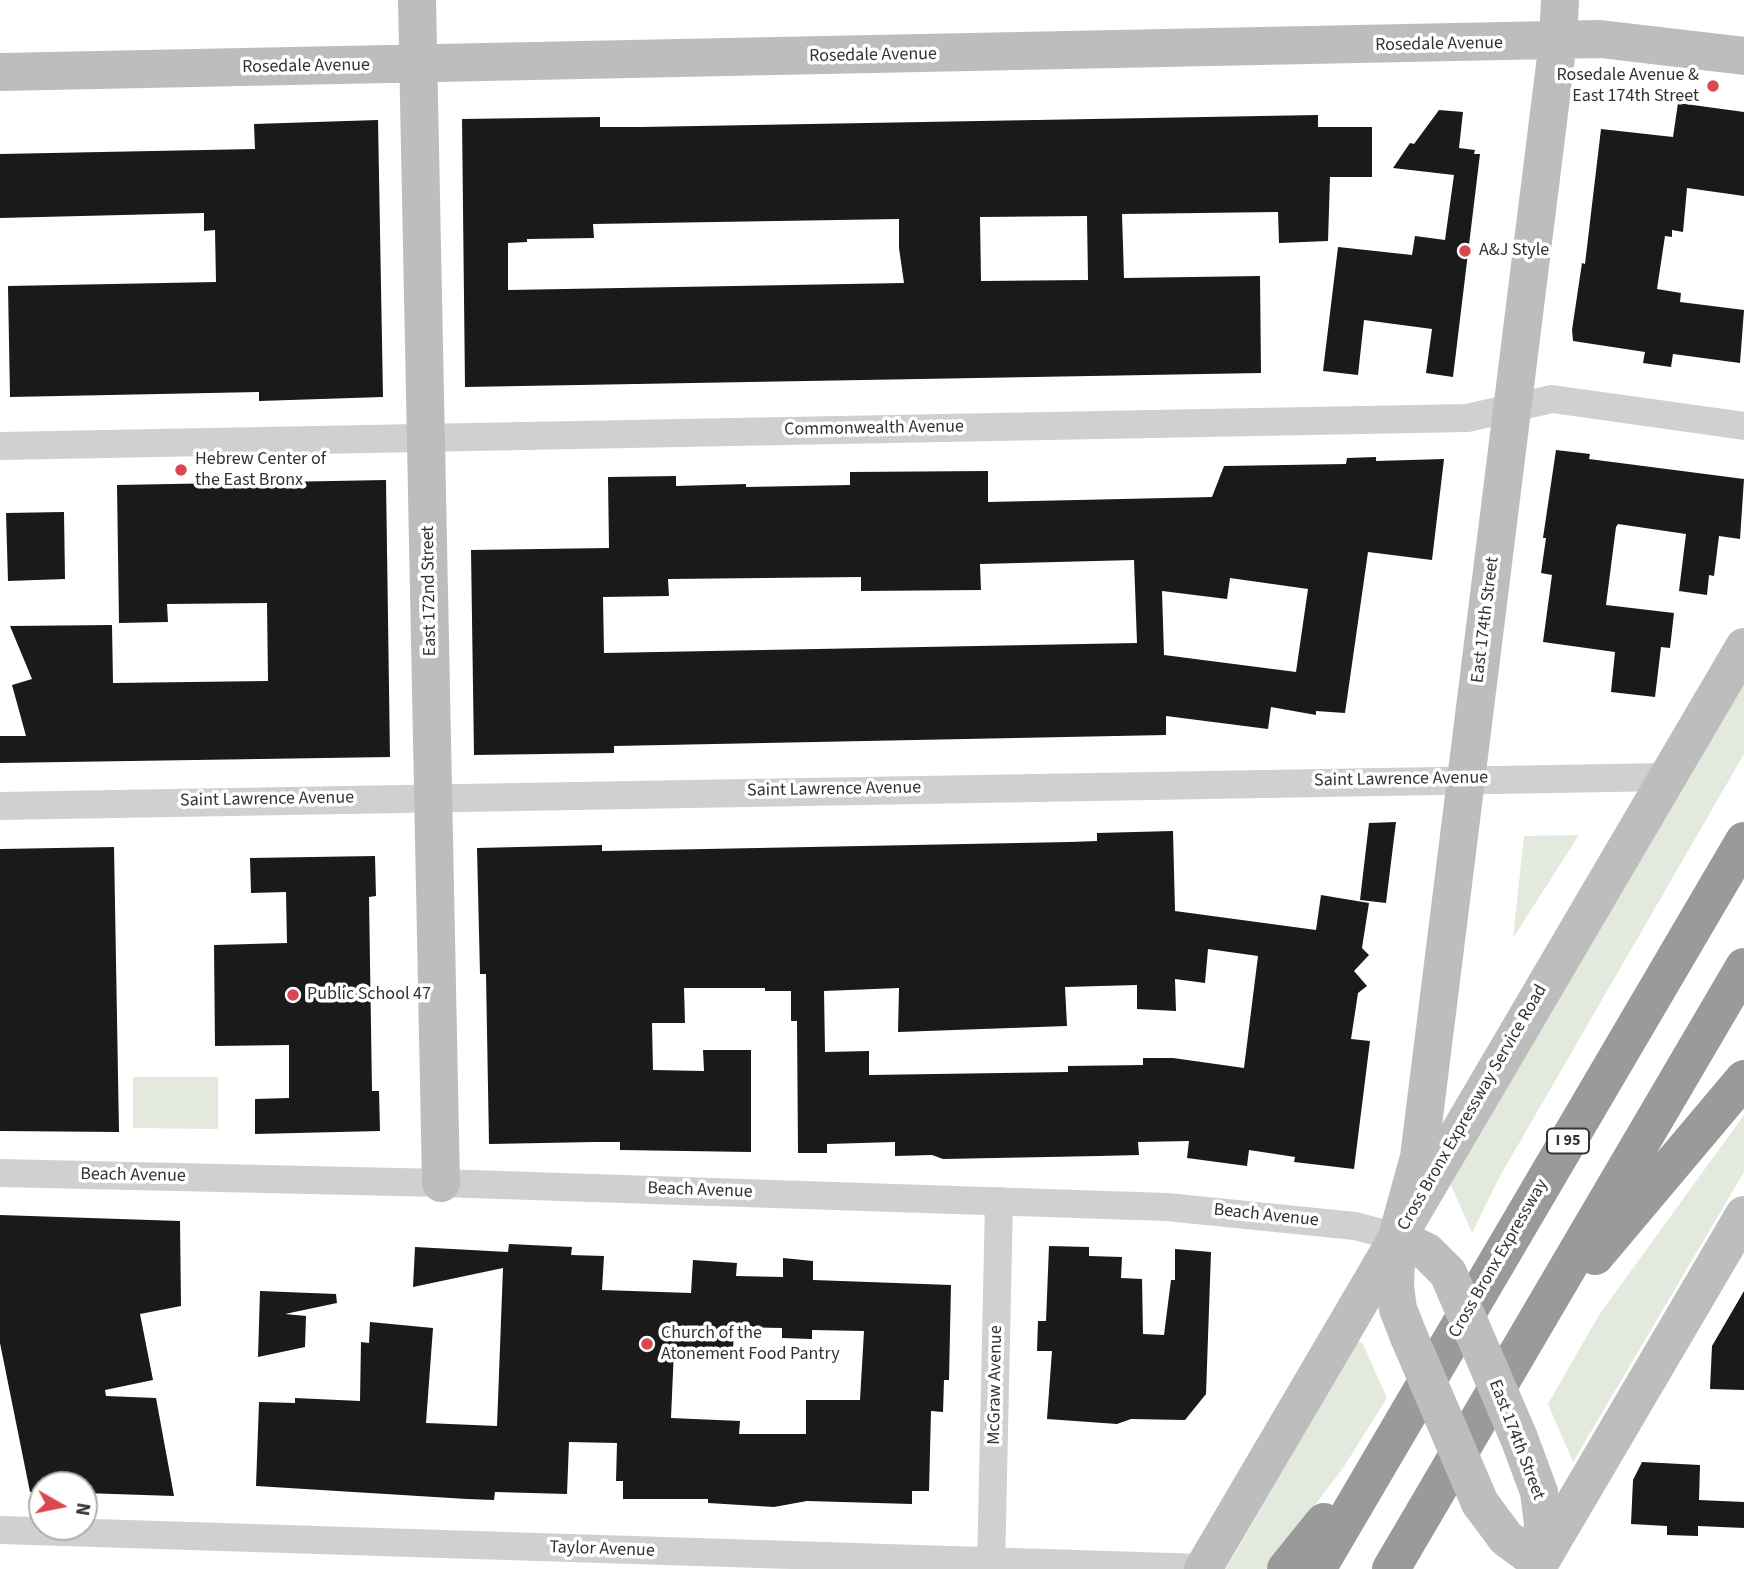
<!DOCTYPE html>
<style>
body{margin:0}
#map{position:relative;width:1744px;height:1569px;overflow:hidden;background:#fff;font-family:"Source Sans 3",sans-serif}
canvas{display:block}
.north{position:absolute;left:28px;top:1471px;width:70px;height:70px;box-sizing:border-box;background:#fff;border:2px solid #adadad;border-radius:50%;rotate:99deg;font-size:19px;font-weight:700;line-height:28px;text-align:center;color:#333}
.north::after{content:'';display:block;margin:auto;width:24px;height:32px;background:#d84752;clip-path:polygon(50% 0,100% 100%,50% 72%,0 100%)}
</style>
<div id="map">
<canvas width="1744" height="1569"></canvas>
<div class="north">N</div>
</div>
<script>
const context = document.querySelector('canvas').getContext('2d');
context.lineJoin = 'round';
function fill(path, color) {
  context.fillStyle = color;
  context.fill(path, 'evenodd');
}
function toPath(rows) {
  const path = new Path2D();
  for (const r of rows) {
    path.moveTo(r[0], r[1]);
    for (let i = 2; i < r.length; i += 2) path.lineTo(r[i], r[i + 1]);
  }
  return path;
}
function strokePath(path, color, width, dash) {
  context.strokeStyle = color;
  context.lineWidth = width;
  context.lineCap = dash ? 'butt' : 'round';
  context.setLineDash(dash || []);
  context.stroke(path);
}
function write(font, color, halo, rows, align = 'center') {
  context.font = font + ' "Source Sans 3",sans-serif';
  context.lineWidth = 7;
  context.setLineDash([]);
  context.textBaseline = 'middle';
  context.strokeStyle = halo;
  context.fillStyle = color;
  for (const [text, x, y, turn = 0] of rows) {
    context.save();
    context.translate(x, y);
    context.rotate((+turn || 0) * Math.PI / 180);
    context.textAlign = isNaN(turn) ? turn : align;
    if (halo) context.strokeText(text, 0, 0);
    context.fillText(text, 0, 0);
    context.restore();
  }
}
fill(toPath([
 [1744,680,1744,754,1499,1178,1472,1233,1450,1183],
 [1579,835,1513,938,1524,836],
 [133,1077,218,1077,218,1129,133,1128],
 [1744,1115,1744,1172,1573,1462,1548,1404,1599,1315],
 [1358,1341,1363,1344,1387,1398,1343,1468,1266,1569,1226,1569]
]), '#e3e9dd');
fill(toPath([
 [1678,103,1744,112,1744,196,1687,188,1683,232,1672,230,1672,237,1665,236,1657,289,1681,293,1680,302,1744,310,1740,363,1673,354,1671,367,1643,363,1645,352,1573,341,1572,330,1582,263,1585,264,1601,129,1673,137],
 [1439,110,1463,112,1459,148,1475,150,1474,154,1480,154,1453,377,1426,373,1432,329,1364,320,1358,375,1323,371,1338,247,1412,255,1415,236,1445,240,1454,175,1393,168,1410,143,1414,144],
 [1318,115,1318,127,1372,127,1372,177,1330,177,1328,241,1279,243,1278,212,1122,214,1124,278,1260,276,1261,373,465,387,462,119,600,117,600,127,641,127],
 [1087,216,1088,280,981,281,980,217],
 [899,219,899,248,904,283,508,290,508,243,527,242,527,239,594,238,593,224],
 [378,120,383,397,259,401,259,392,10,397,8,286,216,282,215,230,204,231,204,213,0,218,0,154,255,149,254,124],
 [1556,450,1590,454,1589,459,1744,479,1740,539,1719,536,1714,576,1709,575,1707,595,1679,591,1686,534,1618,524,1616,527,1606,605,1674,613,1670,648,1661,647,1655,697,1611,692,1615,652,1543,642,1552,575,1541,573,1546,538,1543,538],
 [1376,457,1376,461,1444,459,1432,560,1368,552,1345,713,1316,711,1316,715,1271,707,1268,729,1166,716,1166,735,614,746,614,753,474,755,471,550,609,548,608,477,676,476,676,486,746,484,746,487,850,485,850,472,988,471,988,502,1212,497,1224,466,1346,464,1347,458],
 [1134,560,1137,643,604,653,603,597,669,596,668,579,861,577,861,591,981,590,980,564],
 [1230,578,1308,589,1296,672,1164,655,1162,591,1227,599],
 [386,480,390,757,0,763,0,736,26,736,12,685,32,679,10,626,112,625,113,683,268,681,267,603,167,604,168,622,119,623,117,485],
 [64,512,65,579,8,581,6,513],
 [1396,822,1386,903,1360,900,1369,823],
 [1173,831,1175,911,1316,930,1321,895,1369,903,1362,948,1369,955,1354,971,1367,986,1358,993,1351,1039,1370,1041,1354,1169,1294,1162,1295,1157,1249,1150,1247,1166,1187,1158,1189,1141,1138,1142,1139,1155,1099,1156,943,1159,932,1155,895,1156,895,1142,827,1144,827,1153,798,1153,797,1021,791,1021,791,991,765,991,765,988,684,988,685,1023,652,1023,653,1070,704,1071,703,1050,751,1050,751,1152,620,1150,620,1142,595,1142,489,1144,486,974,480,974,477,848,602,845,602,851,1070,842,1097,841,1097,833],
 [1208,949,1258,956,1244,1068,1173,1058,1143,1058,1143,1065,1068,1066,1068,1072,869,1075,869,1051,825,1052,824,991,899,988,898,1032,1067,1026,1065,987,1137,985,1137,1009,1176,1011,1175,979,1205,983],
 [114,847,119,1132,0,1131,0,849],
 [375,856,376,896,369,897,372,1091,379,1091,380,1131,255,1134,255,1099,289,1098,289,1045,215,1046,214,945,287,943,286,892,251,893,250,858],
 [0,1215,180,1221,181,1306,140,1314,153,1380,105,1390,106,1396,156,1398,174,1496,84,1493,84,1485,42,1485,42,1492,30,1492,0,1343],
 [509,1244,572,1247,571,1255,604,1256,602,1290,691,1293,693,1260,737,1263,736,1276,783,1277,783,1258,813,1261,813,1280,951,1285,949,1380,944,1380,943,1412,931,1411,929,1491,912,1491,912,1504,807,1501,774,1507,708,1503,708,1499,623,1499,623,1481,616,1481,617,1443,569,1442,567,1494,495,1492,494,1500,467,1499,256,1486,259,1402,295,1403,295,1398,360,1401,361,1342,369,1343,370,1322,433,1328,426,1423,497,1426,503,1268,413,1287,415,1247,508,1252],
 [734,1327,782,1328,782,1338,812,1339,812,1330,864,1331,860,1400,806,1400,806,1434,739,1434,740,1421,671,1418,674,1349,733,1352],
 [1049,1246,1089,1247,1089,1256,1122,1257,1121,1278,1142,1279,1143,1334,1164,1335,1171,1280,1175,1280,1175,1249,1211,1252,1206,1394,1185,1420,1131,1419,1117,1424,1047,1419,1052,1351,1037,1351,1038,1321,1046,1321],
 [260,1291,336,1294,337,1303,285,1314,306,1316,305,1347,258,1357],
 [1744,1291,1744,1390,1710,1389,1712,1346],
 [1642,1462,1700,1465,1699,1500,1744,1502,1744,1528,1698,1526,1698,1536,1667,1535,1667,1526,1631,1524,1633,1480]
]), '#1a1a1a');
strokePath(toPath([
 [0,446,1467,418,1552,399,1744,426],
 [0,806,1668,777],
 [0,1173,441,1183,1167,1207,1355,1226,1397,1237],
 [0,1530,1203,1568],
 [991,1569,999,1201]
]), '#d0d0d0', 28);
strokePath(toPath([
 [417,0,441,1183],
 [0,72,1600,39,1744,56],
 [1397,1237,1427,1252,1448,1273],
 [1409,1337,1398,1309,1395,1287,1397,1237,1419,1157,1558,41,1560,0],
 [1519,1438,1539,1492,1543,1524,1540,1558],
 [1480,1503,1506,1538,1540,1563],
 [1203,1569,1744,647],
 [1536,1569,1744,1215]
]), '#bdbdbd', 38);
strokePath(toPath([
 [1595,1256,1744,1079],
 [1286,1569,1324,1522],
 [1317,1569,1744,841],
 [1391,1569,1744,967]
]), '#9a9a9a', 38);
strokePath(toPath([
 [1448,1273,1519,1438],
 [1409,1337,1480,1503]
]), '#bdbdbd', 38);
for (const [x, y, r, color] of [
 [1713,86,7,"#d84752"],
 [1465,251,7,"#d84752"],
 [181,470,7,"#d84752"],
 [293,995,7,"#d84752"],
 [647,1344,7,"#d84752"]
]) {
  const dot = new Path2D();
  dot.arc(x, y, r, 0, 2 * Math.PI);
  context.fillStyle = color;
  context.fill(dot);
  strokePath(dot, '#fff', 2.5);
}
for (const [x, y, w] of [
 [1568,1141,42]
]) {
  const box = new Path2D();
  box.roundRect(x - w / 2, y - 12.5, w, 25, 5);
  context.fillStyle = '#fff';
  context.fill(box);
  strokePath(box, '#333', 2);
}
write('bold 16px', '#333', null, [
 ["I 95",1568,1141]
]);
write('18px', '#333', '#fff', [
 ["Rosedale Avenue",1439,45,-1],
 ["Rosedale Avenue",873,56,-1],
 ["Rosedale Avenue",306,67,-1],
 ["Commonwealth Avenue",874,429,-1],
 ["East 172nd Street",430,591,-91],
 ["East 174th Street",1486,620,-83],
 ["Saint Lawrence Avenue",1401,780,-1],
 ["Saint Lawrence Avenue",834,790,-1],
 ["Saint Lawrence Avenue",267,800,-1],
 ["Cross Bronx Expressway Service Road",1473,1108,-60],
 ["Beach Avenue",133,1176,1],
 ["Beach Avenue",700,1191,2],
 ["Beach Avenue",1266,1216,6],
 ["Cross Bronx Expressway",1499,1259,-60],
 ["McGraw Avenue",996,1385,-89],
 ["East 174th Street",1516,1440,69],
 ["Taylor Avenue",602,1550,2]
]);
write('18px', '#333', '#fff', [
 ["Rosedale Avenue &",1699,76,"right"],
 ["East 174th Street",1699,97,"right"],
 ["A&J Style",1479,251],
 ["Hebrew Center of",195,460],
 ["the East Bronx",195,481],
 ["Public School 47",307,995],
 ["Church of the",661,1334],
 ["Atonement Food Pantry",661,1355]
], 'left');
</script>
